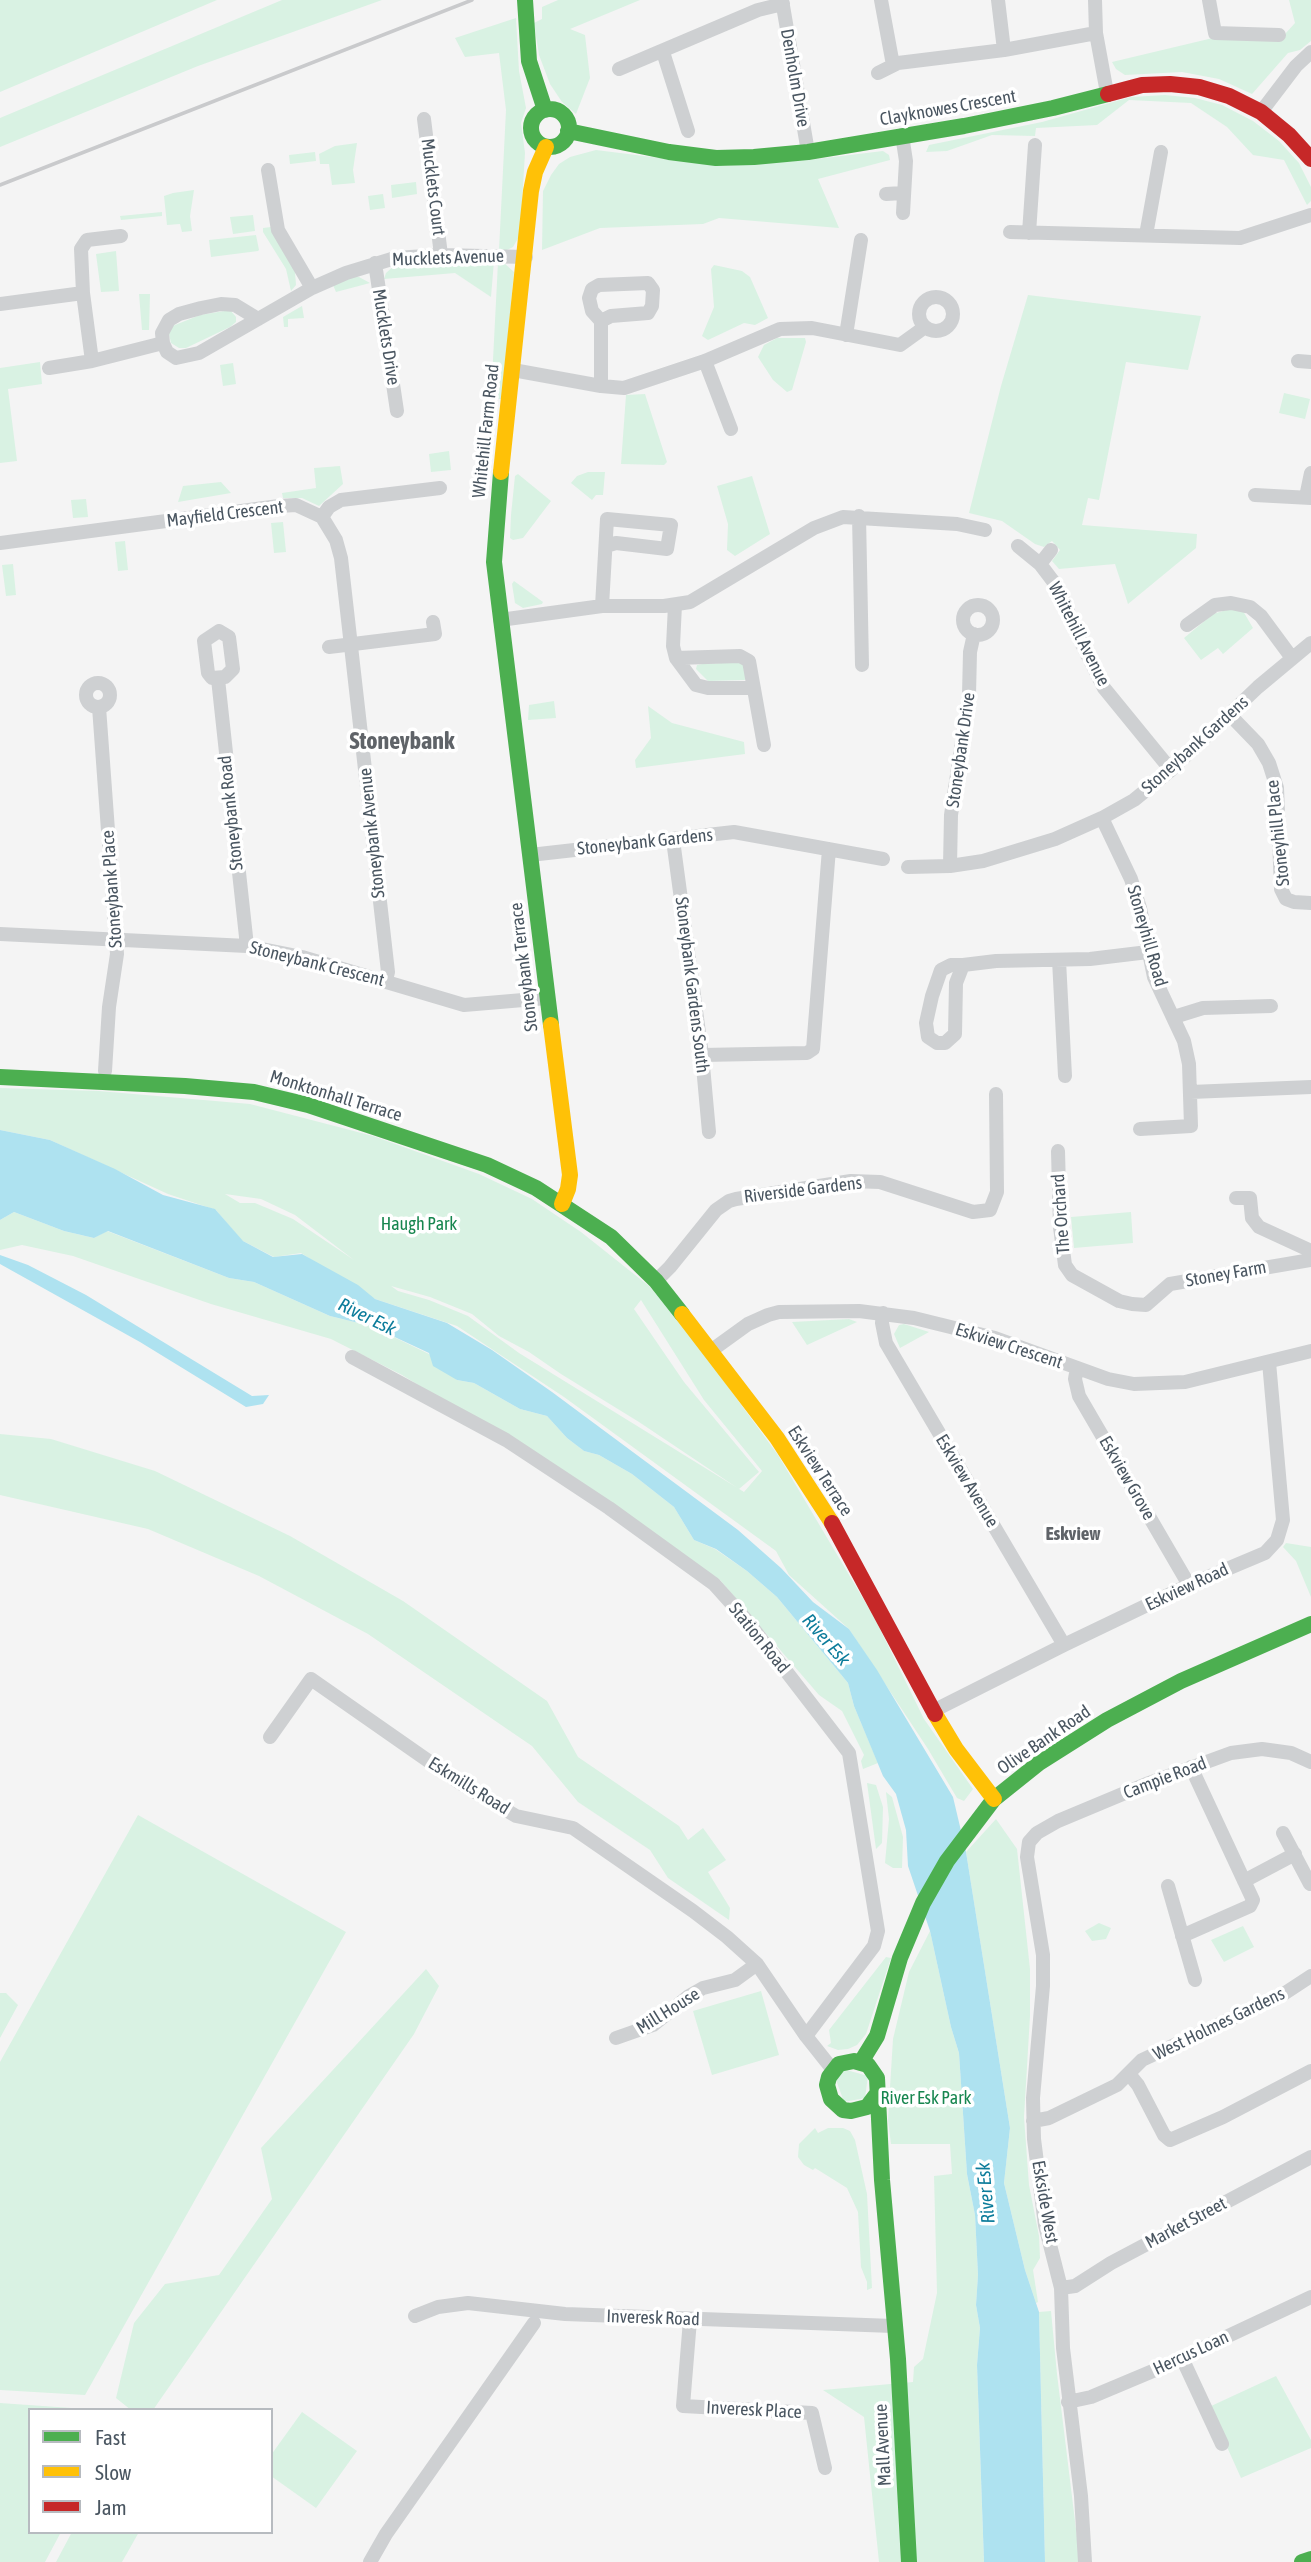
<!DOCTYPE html>
<style>
body{margin:0}
#map{position:relative;width:1311px;height:2562px;overflow:hidden;background:#f4f4f4;font-family:"Asap Condensed",sans-serif}
canvas{display:block}
.legend{position:absolute;left:28px;top:2408px;width:245px;height:126px;box-sizing:border-box;background:#fff;border:2px solid #b7bbc0;margin:0;padding:9px 12px;list-style:none;font-size:21px;color:#4a5661}
.legend li{display:flex;align-items:center;gap:14px;height:35px}
.legend b{width:35px;border:2px solid #b7bbc0}
</style>
<div id="map">
<canvas width="1311" height="2562"></canvas>
<ul class="legend">
<li><b style="height:9px;background:#4caf50"></b>Fast</li>
<li><b style="height:9px;background:#ffc107"></b>Slow</li>
<li><b style="height:9px;background:#c62828"></b>Jam</li>
</ul>
</div>
<script>
const context = document.querySelector('canvas').getContext('2d');
context.lineJoin = 'round';
function fill(path, color) {
  context.fillStyle = color;
  context.fill(path, 'evenodd');
}
function toPath(rows) {
  const path = new Path2D();
  for (const r of rows) {
    if (r.length === 3) {
      path.moveTo(r[0] + r[2], r[1]);
      path.arc(r[0], r[1], r[2], 0, 2 * Math.PI);
      continue;
    }
    path.moveTo(r[0], r[1]);
    for (let i = 2; i < r.length; i += 2) path.lineTo(r[i], r[i + 1]);
  }
  return path;
}
function strokePath(path, color, width, dash) {
  context.strokeStyle = color;
  context.lineWidth = width;
  context.lineCap = dash ? 'butt' : 'round';
  context.setLineDash(dash || []);
  context.stroke(path);
}
function write(font, color, halo, rows, align = 'center') {
  context.font = font + ' "Asap Condensed",sans-serif';
  context.lineWidth = 7;
  context.setLineDash([]);
  context.textBaseline = 'middle';
  context.strokeStyle = halo;
  context.fillStyle = color;
  for (const [text, x, y, turn = 0] of rows) {
    context.save();
    context.translate(x, y);
    context.rotate((+turn || 0) * Math.PI / 180);
    context.textAlign = isNaN(turn) ? turn : align;
    if (halo) context.strokeText(text, 0, 0);
    context.fillText(text, 0, 0);
    context.restore();
  }
}
fill(toPath([
 [0,0,217,0,0,92],
 [282,0,382,0,198,66,0,147,0,118],
 [558,0,640,0,570,29,585,35,590,78,576,114,562,102,550,84,539,55,534,23,542,19,542,7],
 [1289,0,1311,0,1311,41,1300,50,1288,53,1252,94,1219,79,1182,72,1125,75,1116,69,1112,62,1217,37,1285,34,1295,23],
 [516,18,519,71,526,108,521,123,525,153,520,235,513,247,507,250,499,250,506,110,499,53,465,57,455,38],
 [1165,95,1195,98,1222,105,1253,121,1279,141,1299,163,1311,187,1311,201,1307,205,1284,160,1253,155,1227,127,1191,103,1129,100,1097,125,1036,128,1035,136,992,135,947,151,926,152,929,145,1042,122,1131,97],
 [357,143,353,170,355,183,332,185,329,164,320,164,319,154,335,146],
 [596,150,724,166,808,160,883,151,889,155,890,160,818,179,839,228,719,218,703,224,600,228,542,250,543,191,551,175,559,164,570,157],
 [315,152,316,161,290,164,289,155],
 [416,182,417,194,392,198,391,185],
 [194,190,190,216,192,231,182,232,180,224,167,225,164,196,173,193],
 [383,194,385,208,370,210,368,196],
 [162,212,162,216,121,220,120,216],
 [253,215,255,231,233,234,230,217],
 [271,227,295,272,296,285,291,291,286,269,263,232,263,228],
 [256,235,259,250,258,251,211,257,209,240],
 [116,251,119,291,101,292,96,254],
 [494,261,491,297,455,273,384,279,386,273,396,264,408,262],
 [498,262,504,263,514,272,502,399,491,399],
 [714,265,742,271,750,277,768,318,755,325,744,323,708,340,702,336,714,307,711,269],
 [352,277,359,277,370,283,336,292,333,285],
 [139,294,150,294,149,330,142,330],
 [1028,295,1201,316,1188,370,1126,362,1099,500,1088,498,1082,525,1197,534,1196,548,1128,604,1115,564,1059,569,1052,561,1060,550,1052,541,1044,547,1035,544,1002,521,969,513,1001,386],
 [302,306,304,318,288,319,288,327,284,327,283,317],
 [224,311,231,311,236,317,236,322,230,327,186,348,179,348,171,343,169,334,170,327,200,315],
 [777,338,805,338,806,342,792,390,787,392,773,380,758,357,764,345],
 [40,362,42,384,8,389,17,461,0,463,0,368],
 [233,363,236,384,223,386,220,365],
 [1284,393,1310,399,1305,419,1279,413],
 [645,394,667,462,664,465,621,464,626,395],
 [449,451,451,470,431,472,429,454],
 [340,466,343,484,319,506,302,498,283,498,282,493,316,488,314,468],
 [588,472,605,472,603,495,596,495,592,500,571,483,577,476],
 [518,474,551,501,523,538,513,540,510,538,511,515,515,476],
 [752,476,770,534,735,556,727,550,728,524,717,486],
 [221,482,231,493,178,502,183,486],
 [86,499,88,517,73,518,71,500],
 [283,522,286,552,274,553,271,523],
 [125,541,128,570,118,571,115,542],
 [13,564,16,595,6,596,2,565],
 [514,581,543,602,542,604,523,608,515,603,512,584],
 [1233,608,1243,611,1253,628,1223,654,1218,648,1201,660,1184,638,1213,614],
 [742,662,748,679,744,680,708,681,696,669,697,665,702,664],
 [554,701,556,718,528,720,529,705],
 [648,706,672,723,744,742,745,754,636,768,635,760,651,738],
 [0,1088,99,1091,250,1104,373,1136,479,1174,532,1199,581,1232,649,1286,679,1320,778,1455,874,1617,924,1719,973,1789,964,1801,957,1798,928,1749,849,1629,789,1575,776,1551,564,1397,457,1326,369,1297,301,1253,274,1257,241,1240,216,1210,168,1194,50,1140,0,1130],
 [225,1194,261,1199,295,1215,354,1260,293,1219,255,1203,240,1203],
 [391,1286,430,1297,472,1314,499,1336,529,1352,561,1374,639,1422,739,1489,759,1472,684,1382,634,1309,641,1300,704,1400,762,1471,744,1492,519,1353,468,1316,429,1300,398,1291],
 [14,1212,64,1231,94,1238,107,1231,229,1278,254,1282,330,1316,371,1326,429,1354,457,1380,474,1383,520,1409,547,1416,567,1438,584,1451,599,1455,632,1474,674,1507,694,1540,715,1549,747,1571,777,1597,848,1683,854,1706,878,1763,863,1769,861,1761,864,1755,842,1711,819,1695,720,1580,582,1486,402,1375,331,1339,211,1304,73,1256,22,1245,0,1250,0,1220],
 [1131,1212,1133,1243,1074,1248,1071,1217],
 [849,1319,857,1322,807,1345,792,1322],
 [904,1324,929,1332,900,1348,894,1334,899,1325],
 [0,1434,51,1439,155,1471,290,1536,403,1601,547,1701,578,1757,679,1826,688,1840,703,1828,726,1860,708,1872,730,1908,729,1920,668,1878,650,1850,578,1802,532,1746,368,1634,259,1576,148,1529,0,1495],
 [1286,1543,1311,1547,1311,1597,1296,1561,1283,1547],
 [867,1783,876,1785,883,1807,882,1843,876,1849],
 [886,1792,892,1797,903,1837,902,1868,893,1868,885,1863,889,1819],
 [138,1815,346,1932,85,2395,0,2390,0,2062],
 [996,1819,1017,1849,1030,1969,1030,2016,1024,2117,1029,2185,1039,2236,1040,2258,1033,2270,1038,2302,1036,2303,1025,2270,1004,2183,1010,2128,966,1852],
 [1099,1923,1111,1928,1106,1939,1092,1941,1085,1931],
 [1243,1926,1254,1947,1224,1962,1211,1940],
 [930,1931,951,2027,959,2053,967,2174,975,2215,978,2275,976,2305,980,2328,977,2365,984,2562,879,2562,864,2417,823,2390,913,2382,914,2367,923,2359,937,2293,934,2176,952,2174,950,2144,891,2144,888,2120,893,2039,909,1972],
 [886,1957,891,1958,866,2034,857,2045,848,2049,838,2050,827,2046,831,2043,829,2030],
 [426,1969,439,1986,414,2034,153,2410,131,2410,116,2398,134,2323,165,2284,219,2275,272,2199,261,2148],
 [761,1991,779,2055,712,2075,693,2011],
 [0,1993,6,1993,18,2005,0,2038],
 [843,2069,868,2076,865,2098,844,2102,835,2077],
 [815,2128,818,2133,828,2128,843,2128,850,2131,855,2140,867,2194,872,2288,867,2290,867,2282,861,2267,858,2212,847,2188,815,2168,813,2170,804,2165,798,2157,799,2144],
 [1051,2311,1057,2374,1080,2562,1045,2562,1039,2312],
 [1276,2376,1311,2440,1311,2448,1241,2478,1209,2407],
 [0,2403,100,2410,30,2410,30,2532,61,2532,45,2562,0,2562],
 [302,2412,357,2451,316,2508,271,2476,271,2455],
 [72,2532,139,2532,122,2562,56,2562]
]), '#d9f2e3');
fill(toPath([
 [0,1130,50,1140,115,1169,163,1195,215,1209,243,1241,273,1257,302,1254,358,1285,375,1299,447,1323,492,1350,552,1392,738,1530,781,1568,813,1602,849,1629,877,1670,953,1797,966,1852,1010,2128,1004,2183,1025,2270,1039,2312,1045,2562,984,2562,977,2365,980,2328,976,2305,978,2275,975,2215,967,2174,959,2053,951,2027,930,1931,908,1866,906,1830,896,1794,883,1776,854,1706,848,1683,777,1597,747,1571,716,1549,694,1540,674,1507,632,1474,599,1455,584,1451,567,1438,547,1416,520,1409,474,1383,457,1380,433,1366,429,1353,371,1326,330,1316,254,1282,229,1278,108,1231,94,1238,64,1231,14,1212,0,1220],
 [0,1255,28,1265,86,1295,252,1396,269,1395,263,1404,246,1407,140,1342,0,1264]
]), '#aee2f0');
strokePath(toPath([
 [782,0,808,152],
 [881,0,893,65],
 [998,0,1004,50],
 [1095,0,1096,33,1107,93],
 [1209,0,1215,33,1279,35],
 [663,52,688,131],
 [619,69,758,10,783,4],
 [878,73,898,63,1004,50,1096,33],
 [1261,112,1296,66,1311,52],
 [424,119,441,255],
 [902,135,906,161,903,213],
 [268,170,278,230,312,288],
 [886,194,903,193],
 [1010,232,1240,238,1311,215],
 [1029,233,1035,145],
 [1146,235,1161,152],
 [375,263,397,411],
 [936,314,17],
 [0,304,83,293],
 [258,319,235,305,221,304,201,308,179,314,169,320,162,333,163,343,167,352,176,358,199,353,312,288,346,273,395,258,441,255,526,257],
 [601,321,611,316,648,313,652,306,653,290,648,283,599,285,592,289,589,298,592,311,601,321,601,386],
 [846,335,861,240],
 [92,361,83,293,81,249,87,240,121,236],
 [705,361,731,429],
 [1298,361,1311,362],
 [49,368,92,361,163,343],
 [513,370,601,386,624,388,705,361,780,329,812,328,900,345,925,327],
 [1255,495,1311,498],
 [1306,497,1311,473],
 [859,516,862,665],
 [322,517,336,540,341,558,388,972,386,980],
 [0,543,279,506,296,505,322,517,329,507,341,500,440,488],
 [1018,546,1040,564,1059,589,1077,634,1104,688,1171,770],
 [1040,564,1051,550],
 [978,620,15],
 [675,605,673,646,676,658,740,656,749,661,764,745],
 [602,606,607,519,671,525,667,549,616,543,606,546],
 [500,620,602,606,664,606,690,602,814,528,843,517,957,524,985,530],
 [1187,625,1215,605,1231,603,1250,607,1261,616,1292,658],
 [219,631,229,637,233,669,225,677,212,678,208,673,204,641,219,631],
 [329,647,435,634,433,622],
 [676,658,696,685,708,688,754,688],
 [218,679,247,946],
 [98,695,12],
 [99,707,117,954,109,1007,105,1071],
 [1230,715,1258,744,1269,763,1277,788,1281,889,1286,899,1294,902,1311,903],
 [1102,818,1131,879,1140,908,1154,977,1184,1041,1189,1064,1191,1126,1140,1129],
 [673,840,702,1055,709,1132],
 [530,855,734,832,883,859],
 [950,866,951,815,969,695,970,652,974,634],
 [908,867,950,866,983,861,1055,839,1102,818,1134,800,1171,770,1258,687,1311,643],
 [0,934,247,946,302,957,464,1005,547,998],
 [1059,960,1065,1076],
 [951,965,963,965,956,983,955,1034,945,1043,937,1043,928,1037,926,1023,932,996,941,970,951,965],
 [963,965,996,961,1090,959,1148,952],
 [1174,1017,1203,1008,1271,1006],
 [702,1055,807,1053,813,1049,829,849],
 [1191,1092,1311,1087],
 [1058,1151,1060,1227,1065,1265,1072,1275,1119,1301,1132,1304,1146,1305,1170,1284,1311,1260],
 [1236,1198,1250,1198,1252,1218,1259,1227,1311,1251],
 [656,1281,670,1267,716,1210,729,1201,736,1199,851,1181,880,1182,973,1212,990,1210,997,1192,996,1094],
 [883,1313,882,1323,886,1343,1064,1645],
 [712,1350,748,1324,768,1315,779,1312,859,1311,914,1318,995,1338,1108,1379,1134,1384,1185,1382,1311,1351],
 [352,1357,506,1440,609,1508,714,1584,749,1623,849,1753,878,1931,874,1946,806,2036,833,2070],
 [1077,1368,1075,1379,1079,1396,1189,1585],
 [933,1711,1064,1645,1189,1585,1265,1553,1277,1540,1283,1520,1269,1362],
 [270,1737,311,1679,460,1783,516,1816,573,1828,693,1911,727,1937,757,1964,806,2036],
 [1283,1833,1310,1884],
 [1244,1881,1295,1854],
 [1168,1886,1195,1980],
 [1182,1936,1250,1906,1253,1900,1191,1767],
 [616,2038,653,2025,689,1996,703,1988,735,1980,757,1964],
 [1129,2074,1138,2085,1164,2135,1170,2140,1223,2117,1311,2071],
 [1033,2121,1049,2118,1117,2085,1142,2060,1282,1995,1311,1976],
 [1061,2288,1075,2286,1111,2263,1311,2157],
 [415,2316,438,2307,468,2303,565,2314,893,2326],
 [690,2320,683,2406,812,2413,825,2468],
 [1182,2358,1222,2444],
 [1068,2402,1091,2397,1160,2368,1311,2297],
 [370,2562,386,2534,534,2323],
 [1085,2562,1081,2496,1063,2348,1061,2288,1045,2225,1034,2139,1033,2098,1043,1986,1043,1955,1027,1857,1029,1842,1037,1833,1058,1821,1149,1783,1231,1753,1262,1749,1291,1753,1311,1762]
]), '#ced0d2', 14);
strokePath(toPath([
 [525,0,529,61,545,110],
 [550,128,19],
 [568,131,669,152,716,158,754,157,808,152,964,126,1053,108,1108,94],
 [501,472,494,562,551,1025],
 [0,1077,185,1086,254,1092,308,1105,487,1165,536,1188,611,1237,656,1281,682,1314],
 [861,2062,877,2036,900,1958,923,1903,947,1861,994,1799,1039,1763,1107,1720,1181,1681,1311,1624],
 [876,2095,867,2107,851,2111,843,2110,831,2099,827,2085,829,2077,839,2064,854,2061,868,2065,877,2078,882,2180,898,2359,909,2562],
 [1302,2562,1311,2559]
]), '#4caf50', 16);
strokePath(toPath([
 [501,472,531,191,535,172,546,147],
 [551,1025,570,1175,568,1189,562,1204],
 [682,1314,777,1438,832,1523],
 [935,1714,956,1749,994,1799]
]), '#ffc107', 16);
strokePath(toPath([
 [1108,94,1142,85,1170,84,1199,87,1229,96,1261,112,1289,135,1311,159],
 [832,1523,935,1714]
]), '#c62828', 16);
strokePath(toPath([
 [0,185,472,0]
]), '#c9cacc', 3.5);
write('18px', '#4a5661', '#fff', [
 ["Denholm Drive",795,78,80],
 ["Clayknowes Crescent",948,108,-10],
 ["Mucklets Court",433,187,83],
 ["Mucklets Avenue",448,258,-2],
 ["Mucklets Drive",386,337,81],
 ["Whitehill Farm Road",486,431,-84],
 ["Mayfield Crescent",225,514,-7],
 ["Whitehill Avenue",1079,634,63],
 ["Stoneybank Gardens",1195,745,-42],
 ["Stoneybank Drive",961,750,-82],
 ["Stoneybank Road",231,813,-96],
 ["Stoneybank Avenue",372,833,-96],
 ["Stoneyhill Place",1278,833,-96],
 ["Stoneybank Gardens",645,842,-6],
 ["Stoneybank Place",112,889,-94],
 ["Stoneyhill Road",1147,936,74],
 ["Stoneybank Crescent",317,964,14],
 ["Stoneybank Terrace",524,967,-97],
 ["Stoneybank Gardens South",692,985,83],
 ["Monktonhall Terrace",336,1096,17],
 ["Riverside Gardens",803,1190,-7],
 ["The Orchard",1061,1214,-94],
 ["Stoney Farm",1226,1274,-10],
 ["Eskview Crescent",1009,1346,18],
 ["Eskview Terrace",820,1471,57],
 ["Eskview Grove",1127,1478,60],
 ["Eskview Avenue",967,1481,59],
 ["Eskview Road",1187,1587,-25],
 ["Station Road",759,1638,51],
 ["Olive Bank Road",1044,1740,-34],
 ["Campie Road",1165,1778,-21],
 ["Eskmills Road",469,1786,32],
 ["Mill House",668,2011,-32],
 ["West Holmes Gardens",1219,2024,-26],
 ["Eskside West",1045,2202,80],
 ["Market Street",1186,2223,-28],
 ["Inveresk Road",653,2318,2],
 ["Hercus Loan",1191,2353,-25],
 ["Inveresk Place",754,2410,3],
 ["Mall Avenue",883,2445,-93]
]);
write('18px', '#17864f', '#fff', [
 ["Haugh Park",419,1224],
 ["River Esk Park",926,2098]
]);
write('italic 19px', '#0c7c9b', '#fff', [
 ["River Esk",367,1317,26],
 ["River Esk",826,1640,49],
 ["River Esk",986,2193,-95]
]);
write('bold 19px', '#5f6368', '#fff', [
 ["Eskview",1073,1534]
]);
write('bold 24px', '#5f6368', '#fff', [
 ["Stoneybank",402,741]
]);
</script>
